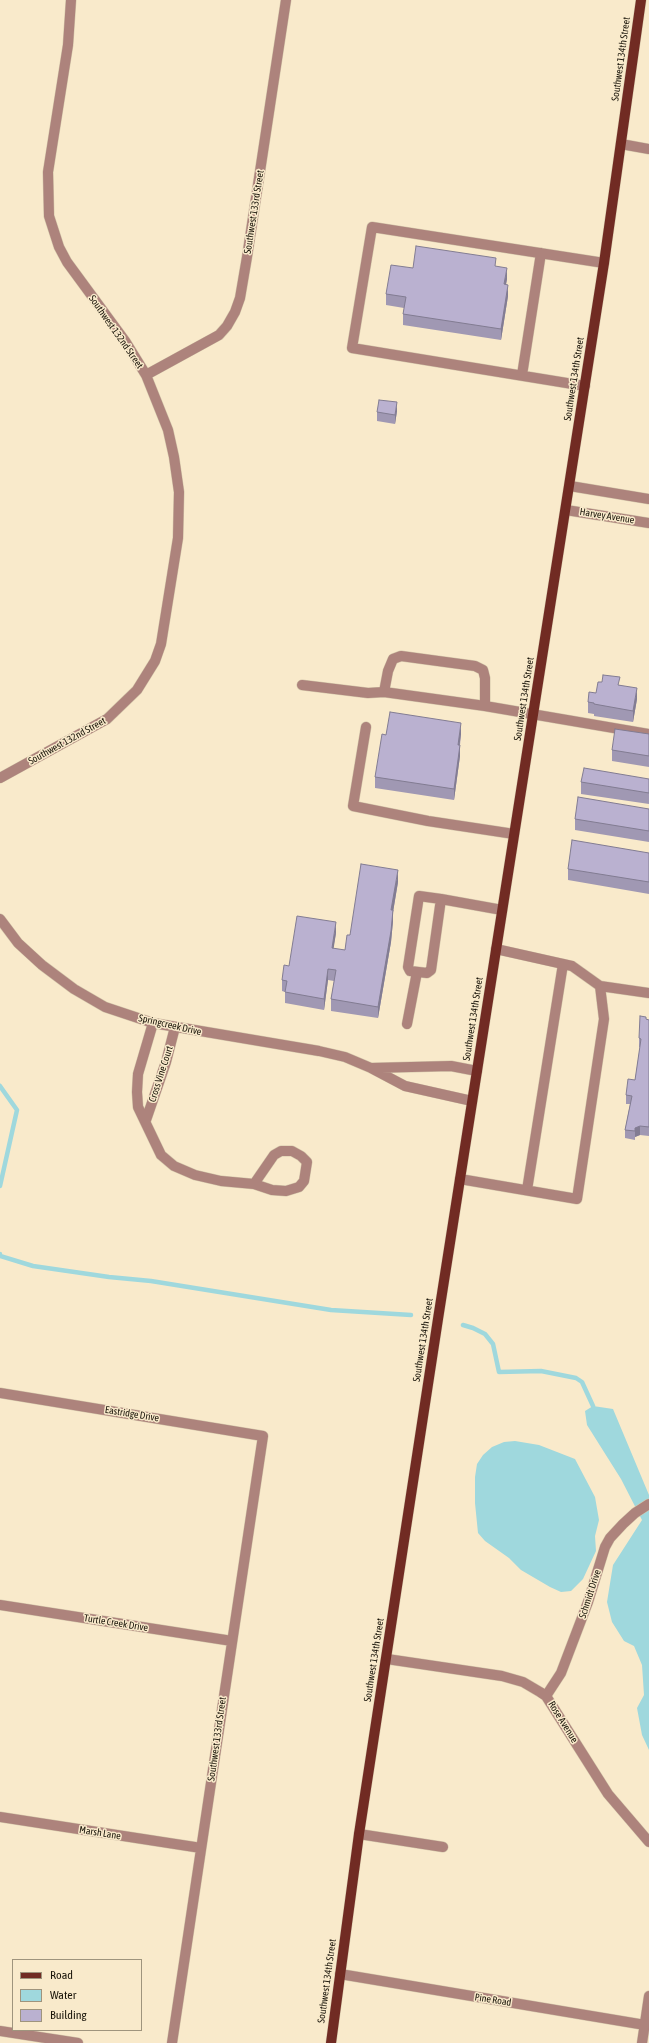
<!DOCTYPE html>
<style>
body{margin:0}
#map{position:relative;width:649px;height:2043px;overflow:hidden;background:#f9eacb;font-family:"Asap Condensed",sans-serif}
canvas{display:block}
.legend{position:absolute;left:12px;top:1959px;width:130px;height:72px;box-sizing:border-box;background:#f9eacb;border:1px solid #9f947d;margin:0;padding:5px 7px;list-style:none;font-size:12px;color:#191409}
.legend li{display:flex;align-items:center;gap:8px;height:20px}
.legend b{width:20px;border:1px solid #9f947d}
</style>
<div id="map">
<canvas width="649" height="2043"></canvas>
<ul class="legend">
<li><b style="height:5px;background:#712b23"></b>Road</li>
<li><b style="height:11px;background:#9fd8dd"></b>Water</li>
<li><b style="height:11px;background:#bab1d0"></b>Building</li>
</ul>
</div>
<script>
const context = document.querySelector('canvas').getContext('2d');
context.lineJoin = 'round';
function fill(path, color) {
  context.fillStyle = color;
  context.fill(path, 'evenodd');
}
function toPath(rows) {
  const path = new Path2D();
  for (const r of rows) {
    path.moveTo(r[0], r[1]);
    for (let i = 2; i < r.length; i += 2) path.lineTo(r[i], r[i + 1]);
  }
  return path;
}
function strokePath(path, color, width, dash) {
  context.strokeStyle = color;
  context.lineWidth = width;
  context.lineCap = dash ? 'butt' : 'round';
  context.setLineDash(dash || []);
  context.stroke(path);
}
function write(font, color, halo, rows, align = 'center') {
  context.font = font + ' "Asap Condensed",sans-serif';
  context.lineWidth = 3;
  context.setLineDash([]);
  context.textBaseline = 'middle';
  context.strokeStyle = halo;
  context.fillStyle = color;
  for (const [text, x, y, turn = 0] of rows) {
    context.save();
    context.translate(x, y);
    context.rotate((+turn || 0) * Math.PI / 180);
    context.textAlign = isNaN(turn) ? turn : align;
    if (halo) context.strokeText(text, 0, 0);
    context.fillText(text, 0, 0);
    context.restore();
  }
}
fill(toPath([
 [593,1406,613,1409,649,1495,649,1750,642,1735,637,1708,644,1695,642,1665,634,1646,624,1641,612,1622,607,1602,613,1565,642,1520,621,1479,587,1425,585,1411],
 [515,1441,539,1445,575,1459,595,1497,599,1520,595,1536,596,1551,583,1579,571,1591,561,1592,550,1587,521,1570,509,1558,485,1541,478,1533,475,1503,475,1477,477,1464,483,1455,492,1447,504,1442]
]), '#9fd8dd');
strokePath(toPath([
 [0,1086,17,1110,0,1186],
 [0,1254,0,1256,33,1266,109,1277,151,1281,331,1310,411,1315],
 [463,1325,473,1328,485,1334,493,1344,499,1372,541,1371,576,1378,582,1382,593,1406]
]), '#9fd8dd', 4.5);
const minor = toPath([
 [621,144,649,149],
 [146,375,219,335,227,326,235,312,240,298,247,257,286,0],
 [522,375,541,253],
 [585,386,352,348,372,227,604,263],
 [570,486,649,499],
 [566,510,649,523],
 [302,685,368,693,384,692,485,706,649,734],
 [384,692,388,671,393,659,401,656,475,666,483,670,485,678,485,706],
 [366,727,353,806,428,821,514,834],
 [0,778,107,719,137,690,155,661,161,644,178,538,179,492,174,457,168,430,146,375,125,341,67,262,59,247,49,216,48,172,68,45,71,0],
 [441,899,431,970,427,973,410,971,408,967,419,896,441,899,502,910],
 [0,919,18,943,42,965,74,989,105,1007,153,1023,319,1051,345,1057,371,1068,405,1086,472,1101],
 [496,949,572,966,600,986,649,993],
 [153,1023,138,1074,137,1092,138,1107,161,1155,174,1166,195,1175,221,1181,254,1184,272,1190,286,1191,299,1187,304,1181,307,1162,301,1156,292,1151,281,1151,274,1155,254,1184],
 [407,1024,417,972],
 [371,1068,451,1066,477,1071],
 [146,1120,166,1062,175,1027],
 [460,1179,577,1199,604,1019,600,986],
 [527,1190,563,964],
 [0,1393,263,1436,172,2043],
 [0,1605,232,1641],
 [387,1659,502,1676,523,1682,540,1692,546,1696,608,1794,649,1842],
 [546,1696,561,1673,588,1602,605,1547,610,1538,623,1524,635,1513,649,1504],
 [0,1817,201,1848],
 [359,1834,443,1847],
 [340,1974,645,2025],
 [0,2031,78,2043],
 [642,2043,649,1996]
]);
const major = toPath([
 [331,2043,359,1834,438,1319,604,263,641,0]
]);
strokePath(minor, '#d5c8ac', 11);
strokePath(major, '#d5c8ac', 11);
strokePath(minor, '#ad837c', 10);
strokePath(major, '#712b23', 10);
fill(toPath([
 [496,267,507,279,506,284,508,296,501,340,403,325,403,314,404,308,386,305,386,294,413,268],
 [397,411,395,424,377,421,377,412],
 [620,685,637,699,633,722,594,716,594,714,588,713,588,702,596,693],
 [461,734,460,745,460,756,454,800,375,788,375,777,386,735],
 [649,734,649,767,612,761,612,750],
 [649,779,649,804,581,794,581,782],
 [649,809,649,842,575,830,575,819],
 [649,853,649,894,568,880,568,869],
 [398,882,393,912,393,921,391,942,378,1018,331,1011,331,999,334,981,328,980,324,1010,285,1003,285,992,282,991,282,980,289,966,336,933,333,949,345,950,350,935],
 [646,1019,649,1020,649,1136,640,1135,635,1137,635,1140,625,1138,625,1130,630,1104,626,1104,626,1095,635,1080,640,1047,639,1047,639,1038]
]), '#a098b3');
fill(toPath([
 [507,268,507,279,504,295,504,284],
 [508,285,508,296,501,340,501,329],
 [397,402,397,411,395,424,395,415],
 [637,688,637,699,633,722,633,711],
 [461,723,461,734,458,756,458,745],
 [460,745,460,756,454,800,454,789],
 [398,870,398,882,393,912,393,921,391,942,378,1018,378,1007,391,910],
 [336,922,336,933,332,959,332,948],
 [328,969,328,980,324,1010,324,999],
 [640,1126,640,1135,635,1137,635,1140,635,1128]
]), '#827c92');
const building = toPath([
 [416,246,496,258,495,266,507,268,504,284,508,285,501,329,403,314,406,297,386,294,391,265,413,268,416,246],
 [379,400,397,402,395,415,377,412,379,400],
 [603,675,620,677,618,685,637,688,633,711,594,704,594,703,588,702,589,692,596,693,598,682,602,682,603,675],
 [390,712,461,723,458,745,460,745,454,789,375,777,382,734,386,735,390,712],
 [615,729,649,734,649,756,612,750,615,729],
 [584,768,649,779,649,793,581,782,584,768],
 [578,797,649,809,649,831,575,819,578,797],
 [572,840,649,853,649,882,568,869,572,840],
 [361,864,398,870,391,910,393,910,391,931,378,1007,331,999,336,970,328,969,324,999,285,992,287,981,282,980,284,965,289,966,297,916,336,922,332,948,345,950,347,935,350,935,361,864],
 [640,1016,646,1017,646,1019,649,1020,649,1127,640,1126,635,1128,635,1131,625,1130,632,1096,626,1095,628,1079,635,1080,641,1039,639,1038,640,1016]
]);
fill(building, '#bab1d0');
strokePath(building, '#827c92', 1);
write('10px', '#191409', '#f9eacb', [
 ["Southwest 134th Street",621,59,-82],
 ["Southwest 133rd Street",254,212,-81],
 ["Southwest 132nd Street",116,332,55],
 ["Southwest 134th Street",574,379,-81],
 ["Harvey Avenue",607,516,9],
 ["Southwest 134th Street",524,699,-81],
 ["Southwest 132nd Street",67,741,-29],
 ["Southwest 134th Street",473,1019,-81],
 ["Springcreek Drive",170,1025,13],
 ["Cross Vine Court",161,1074,-72],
 ["Southwest 134th Street",423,1340,-81],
 ["Eastridge Drive",132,1414,9],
 ["Schmidt Drive",590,1594,-72],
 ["Turtle Creek Drive",116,1623,9],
 ["Southwest 134th Street",374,1660,-81],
 ["Rose Avenue",563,1722,58],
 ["Southwest 133rd Street",217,1739,-82],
 ["Marsh Lane",100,1833,9],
 ["Southwest 134th Street",327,1981,-82],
 ["Pine Road",493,2000,9]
]);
</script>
